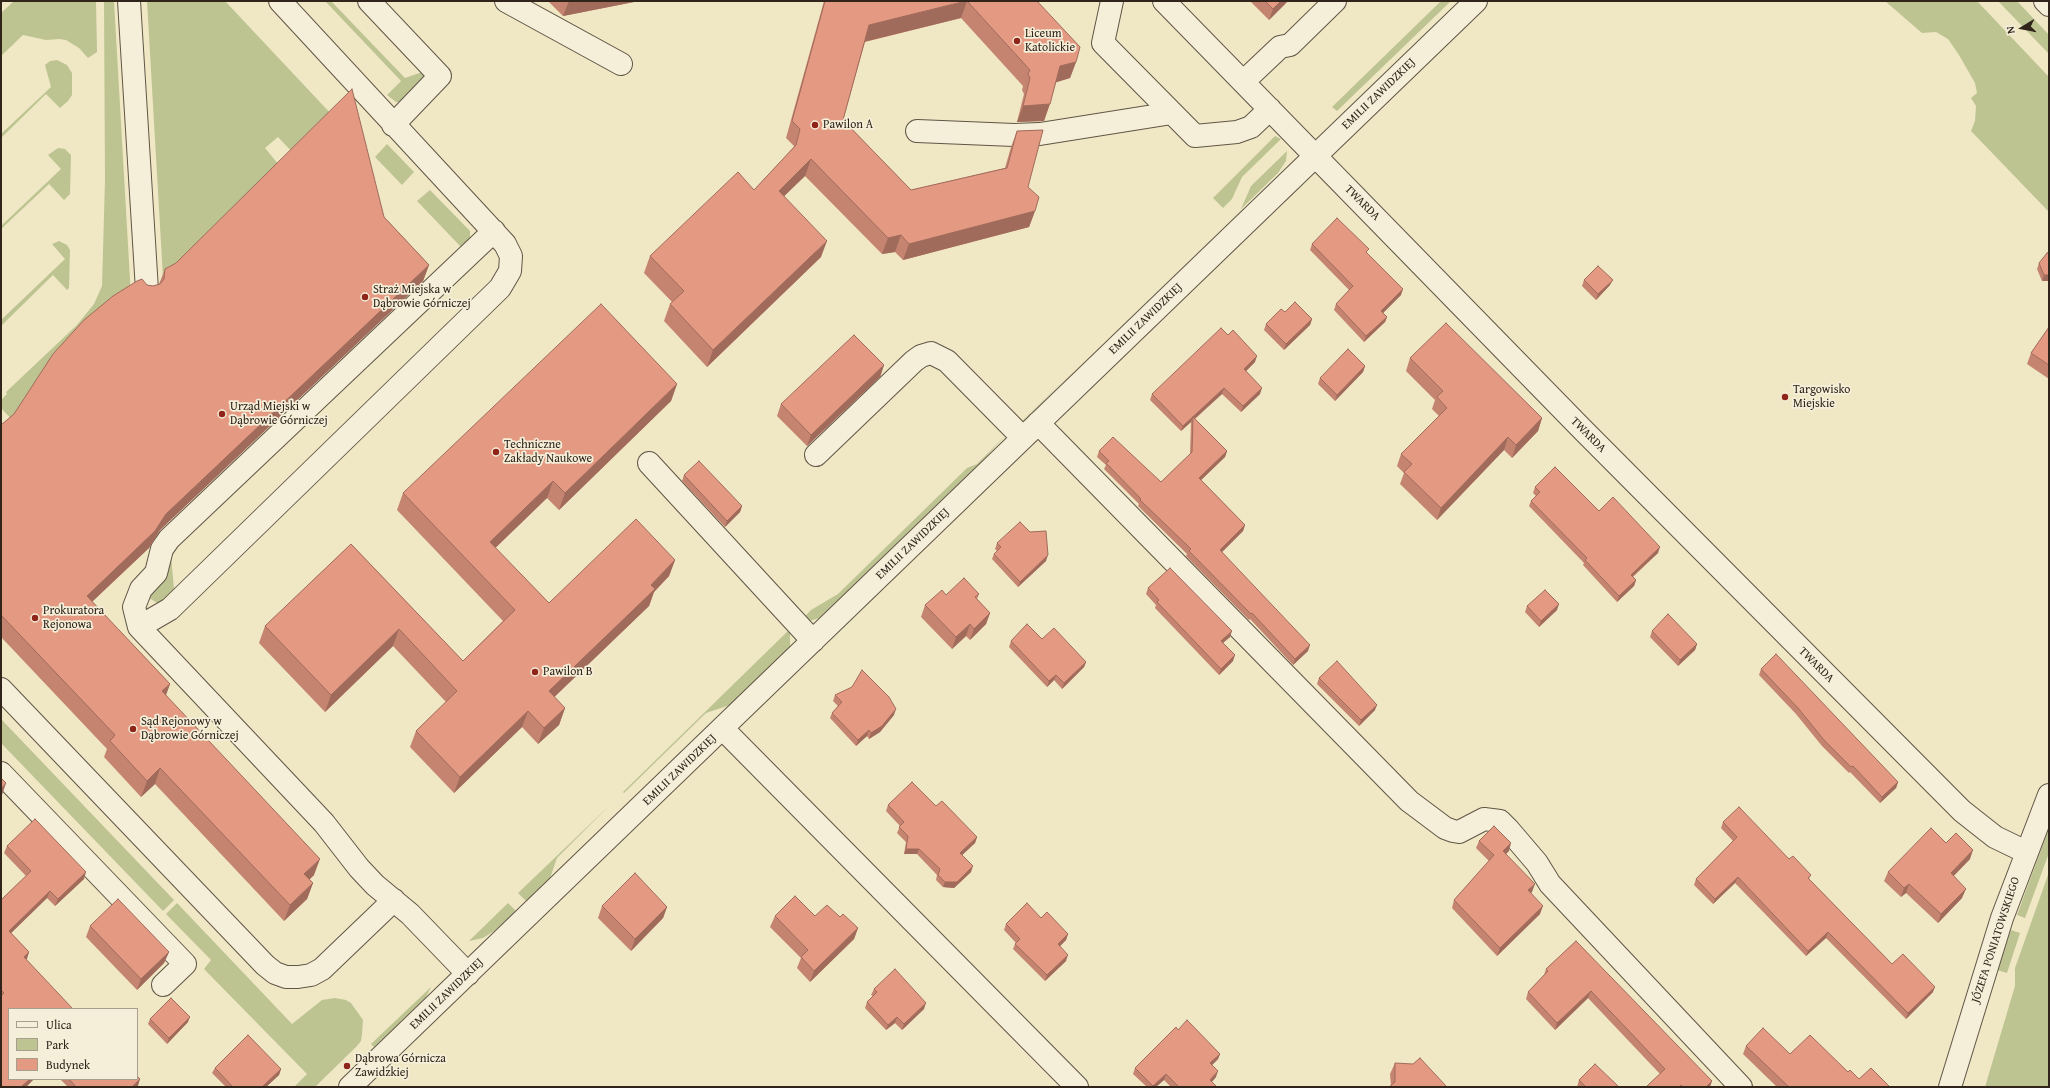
<!DOCTYPE html>
<meta charset="utf-8">
<style>
body{margin:0}
#map{position:relative;width:2050px;height:1088px;overflow:hidden;background:#f0e7c5;font-family:"Gentium Book Plus",serif}
canvas{display:block}
.frame{position:absolute;inset:0;border:2px solid #31241b;pointer-events:none}
.legend{position:absolute;left:8px;top:1008px;width:130px;height:72px;box-sizing:border-box;background:#f5efd9;border:1px solid #a79e8d;margin:0;padding:5px 7px;list-style:none;font-size:12px;color:#31241b}
.legend li{display:flex;align-items:center;gap:8px;height:20px}
.legend b{width:20px;border:1px solid #a79e8d}
.north{position:absolute;left:2002px;top:8px;width:40px;height:40px;-webkit-text-stroke:3px #f5efd9;paint-order:stroke;rotate:260deg;font-size:11px;font-weight:700;line-height:16px;text-align:center;color:#31241b}
.north::after{content:'';display:block;margin:auto;width:14px;height:18px;background:#31241b;clip-path:polygon(50% 0,100% 100%,50% 72%,0 100%)}
</style>
<div id="map">
<canvas width="2050" height="1088"></canvas>
<div class="frame"></div>
<ul class="legend">
<li><b style="height:5px;background:#f5efd9"></b>Ulica</li>
<li><b style="height:11px;background:#bdc492"></b>Park</li>
<li><b style="height:11px;background:#e49982"></b>Budynek</li>
</ul>
<div class="north">N</div>
</div>
<script>
const context = document.querySelector('canvas').getContext('2d');
context.lineJoin = 'round';
function fill(path, color) {
  context.fillStyle = color;
  context.fill(path, 'evenodd');
}
function toPath(rows) {
  const path = new Path2D();
  for (const r of rows) {
    path.moveTo(r[0], r[1]);
    for (let i = 2; i < r.length; i += 2) path.lineTo(r[i], r[i + 1]);
  }
  return path;
}
function strokePath(path, color, width, dash) {
  context.strokeStyle = color;
  context.lineWidth = width;
  context.lineCap = dash ? 'butt' : 'round';
  context.setLineDash(dash || []);
  context.stroke(path);
}
function write(font, color, halo, rows, align = 'center') {
  context.font = font + ' "Gentium Book Plus",serif';
  context.lineWidth = 3.5;
  context.setLineDash([]);
  context.textBaseline = 'middle';
  context.strokeStyle = halo;
  context.fillStyle = color;
  for (const [text, x, y, turn = 0] of rows) {
    context.save();
    context.translate(x, y);
    context.rotate((+turn || 0) * Math.PI / 180);
    context.textAlign = isNaN(turn) ? turn : align;
    if (halo) context.strokeText(text, 0, 0);
    context.fillText(text, 0, 0);
    context.restore();
  }
}
fill(toPath([
 [14,1,96,1,97,52,88,58,79,48,66,40,59,39,46,40,23,35,1,56,1,13],
 [104,1,114,1,131,297,14,422,1,408,1,400,7,394,6,392,77,325,94,304,102,286,105,180],
 [147,1,225,1,333,116,294,154,278,137,265,148,279,165,163,278],
 [325,1,331,1,405,78,425,71,426,78,402,102,396,102,387,95,401,81],
 [1441,1,1451,1,1337,111,1332,107],
 [1885,1,1977,1,2049,77,2049,212,1971,131,1975,121,1976,106,1971,98,1977,93,1975,83,1959,55,1948,39,1936,32,1922,33],
 [1998,1,2017,1,2049,35,2049,54],
 [57,60,67,65,72,73,72,95,68,101,60,108,46,94,1,138,1,134,51,87,45,65,50,61],
 [1275,136,1281,139,1242,177,1232,199,1223,208,1213,198],
 [387,144,414,172,402,185,375,157],
 [58,148,65,149,71,155,70,194,64,200,49,184,1,229,1,226,61,169,48,155],
 [1287,151,1286,161,1278,173,1088,358,1241,209,1251,186],
 [430,190,470,231,470,238,461,247,417,201],
 [59,241,67,245,70,250,69,288,67,290,53,275,1,326,1,320,65,259,52,244],
 [1078,367,1022,422,1021,422],
 [1007,434,979,464,819,618,810,621,804,617,811,610,838,594,967,468,977,464],
 [171,556,174,589,173,594,159,604,149,598,147,595],
 [790,629,790,647,730,705,706,713,624,793,623,792],
 [1,719,174,900,163,911,1,743],
 [610,805,557,858,550,878,526,901,518,893],
 [2049,828,2049,853,2025,918,2017,915],
 [2049,872,2049,1087,1985,1087,2015,986,2015,968],
 [177,903,292,1024,322,1000,335,998,346,1000,351,1003,363,1020,362,1034,361,1041,357,1046,315,1087,294,1087,307,1074,204,969,211,960,166,914],
 [508,903,516,911,494,931,483,938,469,941],
 [2011,930,2020,933,2007,973,1997,970],
 [431,987,426,997,374,1047,371,1044]
]), '#bdc492');
const minor = toPath([
 [129,1,147,290],
 [369,1,440,76,393,125],
 [506,1,621,64],
 [1112,1,1103,43,1195,136,1237,132,1251,127,1270,109],
 [1164,1,1581,428,1962,811,1995,837,2026,852],
 [2045,1,2049,5],
 [1243,82,1280,47,1290,45,1335,1],
 [917,131,1014,135,1040,134,1172,113],
 [1038,423,1409,801,1445,828,1453,831,1459,832,1484,819,1500,821,1508,829,1537,863,1550,884,1741,1087],
 [816,455,914,361,921,356,931,353,947,361,1023,438],
 [649,463,813,641],
 [139,627,170,609,500,288,510,271,511,256,505,244,280,1],
 [1,689,265,965,275,973,286,977,298,977,311,975,322,969,394,900],
 [723,729,1077,1087],
 [1,773,185,964,163,985],
 [468,974,410,914,375,885,359,868,324,823,139,627,134,607,141,589,156,573,162,549,169,539,494,231],
 [350,1087,1476,1],
 [1950,1087,2002,918,2049,795]
]);
strokePath(minor, '#615546', 24);
strokePath(minor, '#f5efd9', 22);
fill(toPath([
 [548,1,634,1,634,2,563,16],
 [824,1,1037,1,1076,62,1070,78,1056,82,1044,121,1017,122,1024,94,1022,90,1023,86,961,18,865,42,843,120,911,190,1005,168,1011,147,1017,131,1028,187,1035,211,1029,227,903,260,895,252,882,254,805,176,784,196,821,257,707,367,664,321,670,304,672,302,644,273,650,256,754,190,793,148,794,146,786,138],
 [1250,1,1288,1,1269,20],
 [384,217,429,265,423,281,160,530,149,548,92,602,170,684,166,695,314,875,309,880,313,883,307,899,284,921,155,784,141,797,104,757,107,749,1,637,1,425,14,414,147,285,153,286,159,284,165,269],
 [1312,244,1367,253,1401,295,1383,313,1387,317,1385,322,1364,342,1334,310,1336,304,1349,290,1310,250],
 [2039,263,2049,281,2042,281,2037,269],
 [1584,280,1610,285,1596,300,1582,286],
 [1285,312,1312,319,1310,325,1284,350,1264,330,1266,324],
 [2049,327,2049,379,2027,364,2031,353],
 [1410,358,1542,418,1538,431,1512,458,1504,450,1437,520,1400,484,1404,473,1397,466,1401,454,1439,416,1432,409,1435,400,1406,371],
 [1255,362,1246,371,1260,394,1241,412,1222,394,1195,419,1227,451,1225,457,1201,480,1245,525,1243,531,1222,552,1308,651,1293,665,1250,619,1249,620,1186,556,1187,554,1138,506,1139,504,1104,469,1106,465,1097,457,1099,451,1161,482,1190,454,1191,422,1181,431,1150,400,1152,394],
 [884,365,880,377,807,446,777,416,781,404],
 [1365,366,1363,372,1335,401,1318,384,1320,378],
 [677,384,671,401,559,510,547,498,495,548,549,603,675,560,669,576,654,592,649,606,554,697,565,708,559,725,538,744,522,727,454,793,410,747,416,731,446,702,393,646,325,712,259,643,265,626,351,544,463,661,503,621,397,510,403,493],
 [684,475,742,506,740,512,725,527,682,481],
 [1535,487,1599,511,1658,553,1633,577,1636,580,1634,586,1617,602,1583,565,1584,563,1529,506,1531,501,1536,496,1533,493],
 [997,543,1046,561,1018,587,992,559,994,554,997,551,995,549],
 [1148,588,1230,637,1223,643,1233,661,1219,675,1155,608,1156,605,1146,594],
 [979,594,977,599,990,613,986,624,970,640,966,636,952,649,921,617,925,605,946,595],
 [1527,606,1557,610,1539,627,1525,612],
 [1652,631,1697,644,1695,650,1678,666,1650,637],
 [1042,639,1086,662,1084,667,1062,689,1054,680,1047,687,1009,647,1011,641],
 [1761,669,1898,782,1896,788,1880,803,1850,772,1849,773,1822,746,1796,714,1759,675],
 [1319,678,1375,710,1359,726,1317,684],
 [835,695,894,715,880,732,869,739,867,736,856,746,830,718,832,713,838,706,833,701],
 [888,805,936,806,977,837,975,843,962,855,971,872,954,888,943,887,936,880,937,875,917,854,904,854,906,842,897,833,900,826,886,811],
 [1723,822,1789,859,1811,875,1809,879,1892,964,1933,992,1906,1019,1826,938,1806,956,1735,883,1713,904,1694,885,1696,879,1733,841,1721,828],
 [1479,841,1509,851,1506,854,1532,892,1531,893,1540,914,1497,956,1452,908,1454,900,1489,861,1476,848],
 [7,846,84,879,55,906,47,898,11,933,29,952,26,960,34,1079,26,1087,1,1087,1,900,26,876,4,853],
 [1970,859,1953,876,1962,898,1938,923,1906,893,1901,897,1884,881,1888,872],
 [602,906,667,907,663,918,631,951,598,918],
 [775,916,815,916,840,917,858,928,854,939,810,982,797,968,801,958,770,927],
 [1041,918,1068,934,1066,940,1060,946,1066,961,1045,981,1013,949,1015,944,1016,943,1004,930,1006,924],
 [90,926,169,952,164,963,137,990,86,937],
 [1576,941,1710,1087,1646,1087,1660,1074,1588,998,1555,1030,1526,999,1528,992,1544,975,1546,969],
 [874,989,924,1009,902,1030,895,1023,886,1030,865,1008,867,1002,873,996,871,995],
 [150,1019,188,1022,167,1044,148,1024],
 [1178,1030,1220,1054,1218,1059,1212,1065,1216,1077,1212,1082,1217,1087,1171,1087,1164,1080,1156,1087,1147,1087,1133,1074,1135,1068],
 [1746,1046,1848,1072,1859,1079,1890,1087,1777,1087,1743,1054],
 [1395,1063,1447,1087,1391,1086,1390,1074],
 [215,1068,281,1069,279,1075,266,1087,226,1087,212,1073],
 [60,1079,137,1079,138,1086,136,1087,68,1087],
 [1579,1080,1619,1087,1577,1087]
]), '#c48470');
fill(toPath([
 [569,1,634,1,634,2,563,16],
 [967,1,961,18,863,42,869,25],
 [1281,1,1288,1,1269,20,1273,9],
 [1076,62,1070,78,1054,83,1060,66],
 [1050,104,1044,121,1017,122,1023,106],
 [811,159,805,176,773,207,779,191],
 [1035,211,1029,227,903,260,909,244],
 [901,235,895,252,882,254,888,238],
 [827,241,821,257,707,367,713,350],
 [429,265,423,281,160,530,149,548,81,612,87,596,166,514],
 [2044,275,2049,275,2049,281,2042,281],
 [1613,280,1610,285,1596,300,1598,294],
 [1403,289,1401,295,1379,317,1381,311],
 [1387,317,1385,322,1364,342,1366,336],
 [1312,319,1310,325,1284,350,1286,344],
 [1257,356,1255,362,1242,375,1244,369],
 [884,365,880,377,807,446,811,435],
 [1365,366,1363,372,1335,401,1337,395],
 [677,384,671,401,559,510,565,493],
 [1224,388,1222,394,1193,420,1193,417,1191,422,1181,431,1183,426],
 [1262,388,1260,394,1241,412,1243,406],
 [1542,418,1538,431,1512,458,1516,445],
 [1508,437,1504,450,1437,520,1441,508],
 [1227,451,1225,457,1197,484,1199,478],
 [553,481,547,498,484,559,490,542],
 [742,506,740,512,725,527,727,521],
 [1245,525,1243,531,1218,556,1220,550],
 [1660,547,1658,553,1628,580,1631,575],
 [1048,555,1046,561,1018,587,1020,582],
 [675,560,669,576,654,592,649,606,543,708,549,691],
 [1636,580,1634,586,1617,602,1619,596],
 [1559,604,1557,610,1539,627,1541,621],
 [990,613,986,624,970,640,974,629],
 [970,624,966,636,952,649,956,637],
 [399,629,393,646,325,712,331,695],
 [1232,631,1230,637,1219,646,1221,641],
 [1697,644,1695,650,1678,666,1680,660],
 [1310,645,1308,651,1293,665,1295,659],
 [1235,655,1233,661,1219,675,1221,669],
 [1086,662,1084,667,1062,689,1064,683],
 [1056,675,1054,680,1047,687,1049,681],
 [170,684,164,700,162,691],
 [1377,705,1375,710,1359,726,1361,720],
 [565,708,559,725,538,744,544,728],
 [896,709,894,715,880,732,869,739,871,733],
 [528,711,522,727,454,793,460,777],
 [869,730,867,736,856,746,858,740],
 [160,768,155,784,141,797,147,781],
 [1898,782,1896,788,1880,803,1882,797],
 [6,783,2,795,1,796,1,789],
 [977,837,975,843,958,859,960,853],
 [1511,843,1509,851,1500,859,1503,851],
 [906,849,919,849,917,854,904,854],
 [1973,850,1970,859,1948,882,1951,873],
 [320,859,314,875,298,890,304,874],
 [973,866,971,872,954,888,943,887,945,882],
 [86,872,84,879,55,906,58,899],
 [1738,877,1735,883,1713,904,1715,899],
 [313,883,307,899,284,921,290,905],
 [1535,884,1532,892,1525,898,1528,890],
 [1909,884,1906,893,1901,897,1904,888],
 [1966,889,1962,898,1938,923,1941,914],
 [50,891,47,898,6,938,9,931],
 [1543,906,1540,914,1497,956,1500,948],
 [667,907,663,918,631,951,635,939],
 [858,928,854,939,810,982,814,971],
 [1828,932,1826,938,1806,956,1808,951],
 [1068,934,1066,940,1056,950,1058,944],
 [29,952,27,959,21,964,24,957],
 [169,952,164,963,137,990,141,979],
 [1068,955,1066,961,1045,981,1047,975],
 [1935,987,1933,992,1906,1019,1908,1013],
 [1591,991,1588,998,1555,1030,1557,1023],
 [926,1003,924,1009,902,1030,904,1024],
 [190,1017,188,1022,167,1044,169,1038],
 [897,1017,895,1023,886,1030,888,1025],
 [1220,1054,1218,1059,1208,1069,1210,1063],
 [281,1069,279,1075,266,1087,262,1087],
 [1218,1071,1216,1077,1208,1086,1210,1080],
 [1166,1074,1164,1080,1156,1087,1153,1087,1153,1086],
 [30,1079,34,1079,26,1087,21,1087],
 [140,1079,138,1086,136,1087,132,1087],
 [1712,1081,1710,1087,1706,1087]
]), '#a06b5b');
const building = toPath([
 [825,1,966,1,869,25,843,120,911,190,1007,168,1017,131,1043,130,1028,187,1039,197,1035,211,909,244,901,235,888,238,811,159,779,191,827,241,713,350,670,304,684,291,650,256,738,172,754,190,796,145,800,129,792,121,825,1],
 [967,1,1037,1,1080,47,1076,62,1060,66,1050,104,1023,106,1030,78,1028,74,1030,70,967,1],
 [1265,1,1281,1,1273,9,1265,1],
 [352,89,384,217,429,265,166,514,155,531,87,596,170,684,162,691,320,859,304,874,313,883,290,905,160,768,147,781,110,741,115,735,1,615,1,425,14,414,53,354,84,320,113,296,137,281,142,279,147,285,153,286,160,284,164,279,165,269,176,263,352,89],
 [1337,218,1369,249,1366,252,1403,289,1381,311,1387,317,1366,336,1336,304,1353,286,1312,244,1337,218],
 [2047,253,2049,253,2049,275,2044,275,2039,263,2047,253],
 [1598,266,1613,280,1598,294,1584,280,1598,266],
 [1295,302,1312,319,1286,344,1266,324,1281,309,1285,312,1295,302],
 [601,304,677,384,565,493,553,481,490,542,549,603,636,519,675,560,651,585,655,589,549,691,565,708,544,728,528,711,460,777,416,731,457,691,399,629,331,695,265,626,351,544,463,661,515,610,403,493,601,304],
 [1446,323,1542,418,1516,445,1508,437,1441,508,1404,472,1412,464,1401,454,1447,408,1437,397,1443,391,1410,358,1446,323],
 [2049,327,2049,365,2031,353,2049,327],
 [1221,328,1228,335,1233,330,1257,356,1244,369,1262,388,1243,406,1224,388,1183,426,1152,394,1221,328],
 [854,335,884,365,811,435,781,404,854,335],
 [1348,349,1365,366,1337,395,1320,378,1348,349],
 [1193,417,1227,451,1199,478,1245,525,1220,550,1310,645,1295,659,1252,613,1251,614,1189,551,1191,549,1140,500,1141,499,1106,463,1109,461,1099,451,1113,437,1161,482,1192,452,1193,417],
 [699,461,742,506,727,521,684,475,699,461],
 [1555,467,1599,511,1613,497,1660,547,1631,575,1636,580,1619,596,1585,560,1587,558,1531,501,1540,492,1535,487,1555,467],
 [1020,522,1030,532,1046,531,1048,555,1020,582,994,554,1001,547,997,543,1020,522],
 [1170,568,1232,631,1221,641,1235,655,1221,669,1157,602,1159,600,1148,588,1170,568],
 [964,578,979,594,975,597,990,613,974,629,970,624,956,637,925,605,942,590,946,595,964,578],
 [1545,590,1559,604,1541,621,1527,606,1545,590],
 [1668,614,1697,644,1680,660,1652,631,1668,614],
 [1027,624,1042,639,1054,628,1086,662,1064,683,1056,675,1049,681,1011,641,1027,624],
 [1776,654,1898,782,1882,797,1853,766,1851,767,1824,740,1798,708,1761,669,1776,654],
 [1337,661,1377,705,1361,720,1319,678,1337,661],
 [862,670,889,697,896,709,882,726,871,733,869,730,858,740,832,713,842,702,835,695,852,687,862,670],
 [1,778,6,783,1,789,1,778],
 [912,782,936,806,942,801,977,837,960,853,973,866,957,882,945,882,938,875,940,869,919,849,906,849,908,836,899,827,904,822,888,805,912,782],
 [1739,807,1789,859,1793,856,1811,875,1808,878,1892,964,1903,954,1935,987,1908,1013,1828,932,1808,951,1738,877,1715,899,1696,879,1737,837,1723,822,1739,807],
 [35,819,86,872,58,899,50,891,9,931,29,952,24,957,73,1009,9,1009,9,1079,30,1079,21,1087,1,1087,1,996,4,993,1,990,1,900,31,871,7,846,35,819],
 [1494,826,1511,843,1503,851,1535,884,1528,890,1543,906,1500,948,1454,900,1494,855,1479,841,1494,826],
 [1931,828,1946,843,1956,833,1973,850,1951,873,1966,889,1941,914,1909,884,1904,888,1888,872,1931,828],
 [635,873,667,907,635,939,602,906,635,873],
 [795,896,815,916,827,905,840,917,843,914,858,928,814,971,801,957,808,950,775,916,795,896],
 [118,899,169,952,141,979,90,926,118,899],
 [1027,903,1041,918,1047,912,1068,934,1058,944,1068,955,1047,975,1015,944,1020,939,1006,924,1027,903],
 [1576,941,1712,1081,1706,1087,1683,1087,1681,1085,1680,1087,1646,1087,1665,1069,1591,991,1557,1023,1528,992,1548,971,1546,969,1576,941],
 [895,969,926,1003,904,1024,897,1017,888,1025,867,1002,877,992,874,989,895,969],
 [171,998,190,1017,169,1038,150,1019,171,998],
 [1187,1020,1220,1054,1210,1063,1218,1071,1210,1080,1217,1087,1179,1087,1166,1074,1153,1086,1135,1068,1176,1027,1178,1030,1187,1020],
 [1763,1028,1790,1054,1810,1035,1848,1072,1850,1070,1859,1079,1871,1068,1890,1087,1789,1087,1746,1046,1763,1028],
 [248,1035,281,1069,262,1087,233,1087,215,1068,248,1035],
 [1420,1058,1447,1087,1389,1087,1395,1082,1395,1063,1413,1064,1420,1058],
 [1595,1064,1619,1087,1586,1087,1579,1080,1595,1064],
 [137,1076,140,1079,133,1086,134,1087,76,1087,69,1079,137,1079,137,1076]
]);
fill(building, '#e49982');
strokePath(building, '#a06b5b', 1);
for (const [x, y, r, color] of [
 [1017,41,4,"#8f2418"],
 [815,125,4,"#8f2418"],
 [365,297,4,"#8f2418"],
 [1785,397,4,"#8f2418"],
 [222,414,4,"#8f2418"],
 [496,452,4,"#8f2418"],
 [35,618,4,"#8f2418"],
 [535,672,4,"#8f2418"],
 [133,729,4,"#8f2418"],
 [347,1066,4,"#8f2418"]
]) {
  const dot = new Path2D();
  dot.arc(x, y, r, 0, 2 * Math.PI);
  context.fillStyle = color;
  context.fill(dot);
  strokePath(dot, '#f5efd9', 1.5);
}
write('12px', '#31241b', '#f5efd9', [
 ["Liceum",1025,34],
 ["Katolickie",1025,48],
 ["Pawilon A",823,125],
 ["Straż Miejska w",373,290],
 ["Dąbrowie Górniczej",373,304],
 ["Targowisko",1793,390],
 ["Miejskie",1793,404],
 ["Urząd Miejski w",230,407],
 ["Dąbrowie Górniczej",230,421],
 ["Techniczne",504,445],
 ["Zakłady Naukowe",504,459],
 ["Prokuratora",43,611],
 ["Rejonowa",43,625],
 ["Pawilon B",543,672],
 ["Sąd Rejonowy w",141,722],
 ["Dąbrowie Górniczej",141,736],
 ["Dąbrowa Górnicza",355,1059],
 ["Zawidzkiej",355,1073]
], 'left');
write('12px', '#31241b', '#f5efd9', [
 ["EMILII ZAWIDZKIEJ",1379,94,-44],
 ["TWARDA",1362,203,45],
 ["EMILII ZAWIDZKIEJ",1146,319,-44],
 ["TWARDA",1588,435,45],
 ["EMILII ZAWIDZKIEJ",913,544,-44],
 ["TWARDA",1816,665,45],
 ["EMILII ZAWIDZKIEJ",680,770,-44],
 ["JÓZEFA PONIATOWSKIEGO",1996,940,-72],
 ["EMILII ZAWIDZKIEJ",447,994,-44]
]);
</script>
